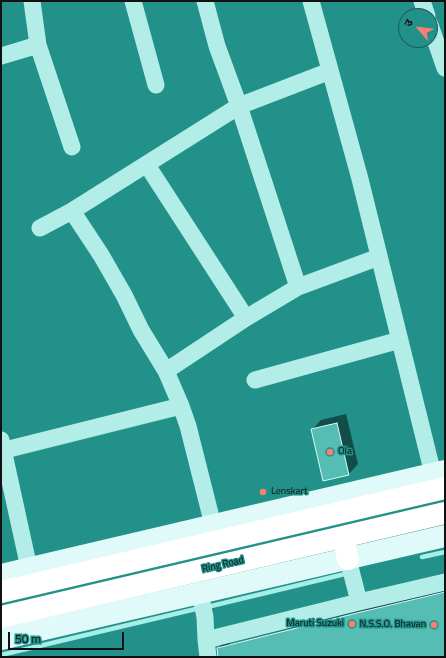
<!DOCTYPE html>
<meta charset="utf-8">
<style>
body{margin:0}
#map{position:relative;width:446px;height:658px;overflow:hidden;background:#219189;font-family:"Titillium Web","Noto Sans Devanagari",sans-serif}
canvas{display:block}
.frame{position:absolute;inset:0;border:2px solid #111;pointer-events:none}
.north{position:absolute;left:398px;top:8px;width:40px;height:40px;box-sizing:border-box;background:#219189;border:1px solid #1b5e59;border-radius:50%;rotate:298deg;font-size:11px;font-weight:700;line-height:16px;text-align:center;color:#111}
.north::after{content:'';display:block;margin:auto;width:14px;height:18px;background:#f97f74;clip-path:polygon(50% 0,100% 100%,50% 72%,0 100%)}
.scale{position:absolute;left:8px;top:632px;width:116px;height:18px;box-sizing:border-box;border:2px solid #111;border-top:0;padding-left:5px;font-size:12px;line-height:14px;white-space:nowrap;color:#111;-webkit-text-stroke:3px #219189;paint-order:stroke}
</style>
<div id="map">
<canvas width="446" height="658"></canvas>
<div class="frame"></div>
<div class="north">उ</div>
<div class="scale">50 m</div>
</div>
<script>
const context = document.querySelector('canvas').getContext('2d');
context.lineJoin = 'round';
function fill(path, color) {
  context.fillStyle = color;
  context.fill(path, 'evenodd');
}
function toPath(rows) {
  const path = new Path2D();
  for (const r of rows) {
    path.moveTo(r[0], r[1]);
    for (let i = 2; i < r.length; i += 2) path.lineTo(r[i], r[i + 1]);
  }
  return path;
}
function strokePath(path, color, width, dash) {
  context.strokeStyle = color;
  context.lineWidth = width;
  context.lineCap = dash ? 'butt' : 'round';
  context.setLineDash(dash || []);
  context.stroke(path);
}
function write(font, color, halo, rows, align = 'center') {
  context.font = font + ' "Titillium Web",sans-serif';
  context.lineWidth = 3;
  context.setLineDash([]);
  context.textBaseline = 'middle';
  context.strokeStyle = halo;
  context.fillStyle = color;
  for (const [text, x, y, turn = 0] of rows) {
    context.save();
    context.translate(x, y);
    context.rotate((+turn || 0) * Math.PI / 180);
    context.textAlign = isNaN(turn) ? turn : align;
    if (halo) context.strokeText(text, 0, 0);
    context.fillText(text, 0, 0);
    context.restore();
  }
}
fill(toPath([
 [346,414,358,464,349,474,312,430,321,420],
 [445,584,445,657,219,657,218,648,230,636],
 [366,610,366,611,230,645,230,643]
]), '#0007');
strokePath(toPath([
 [422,557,445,552],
 [207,607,345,574],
 [1,655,200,608]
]), '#a6eee7', 4.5);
const building = toPath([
 [337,423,349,475,323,481,311,429,337,423],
 [445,592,445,657,218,657,217,648,361,612,445,592]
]);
fill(building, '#56bdb4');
strokePath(building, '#d8f9f6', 1);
strokePath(toPath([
 [133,1,156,85],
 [205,1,217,46,239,106,298,287],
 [311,1,360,179,433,474],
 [422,1,427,16],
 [430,25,445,68],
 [38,45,72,147],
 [1,56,38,45,32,1],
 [147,165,246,318],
 [72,211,101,255,124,295,141,330,166,371,181,406,188,426,213,525],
 [40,228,72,211,239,106,330,71],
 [166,371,246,318,298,287,379,257],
 [255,380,400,340],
 [1,440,29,568],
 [1,451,181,406],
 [348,559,359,602],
 [200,593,205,617,206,640,208,657],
 [206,640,359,602,445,582]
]), '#b3ede8', 17);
strokePath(toPath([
 [1,575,445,471],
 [1,639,445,536]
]), '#dffaf8', 22);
strokePath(toPath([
 [343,537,348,559],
 [1,592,445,488],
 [1,617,445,513]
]), '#fff', 22);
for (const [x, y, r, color] of [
 [330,452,4,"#f97f74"],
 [263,492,4,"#f97f74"],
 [352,624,4,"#f97f74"],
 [434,625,4,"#f97f74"]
]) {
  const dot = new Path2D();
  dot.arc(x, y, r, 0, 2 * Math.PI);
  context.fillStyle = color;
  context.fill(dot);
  strokePath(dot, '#219189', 1.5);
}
write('10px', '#111', '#219189', [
 ["Ola",338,452],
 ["Lenskart",271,492],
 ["Maruti Suzuki",344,624,"right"],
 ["N.S.S.O. Bhavan",426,625,"right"]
], 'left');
write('10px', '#111', '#219189', [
 ["Ring Road",223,565,-13]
]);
</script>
